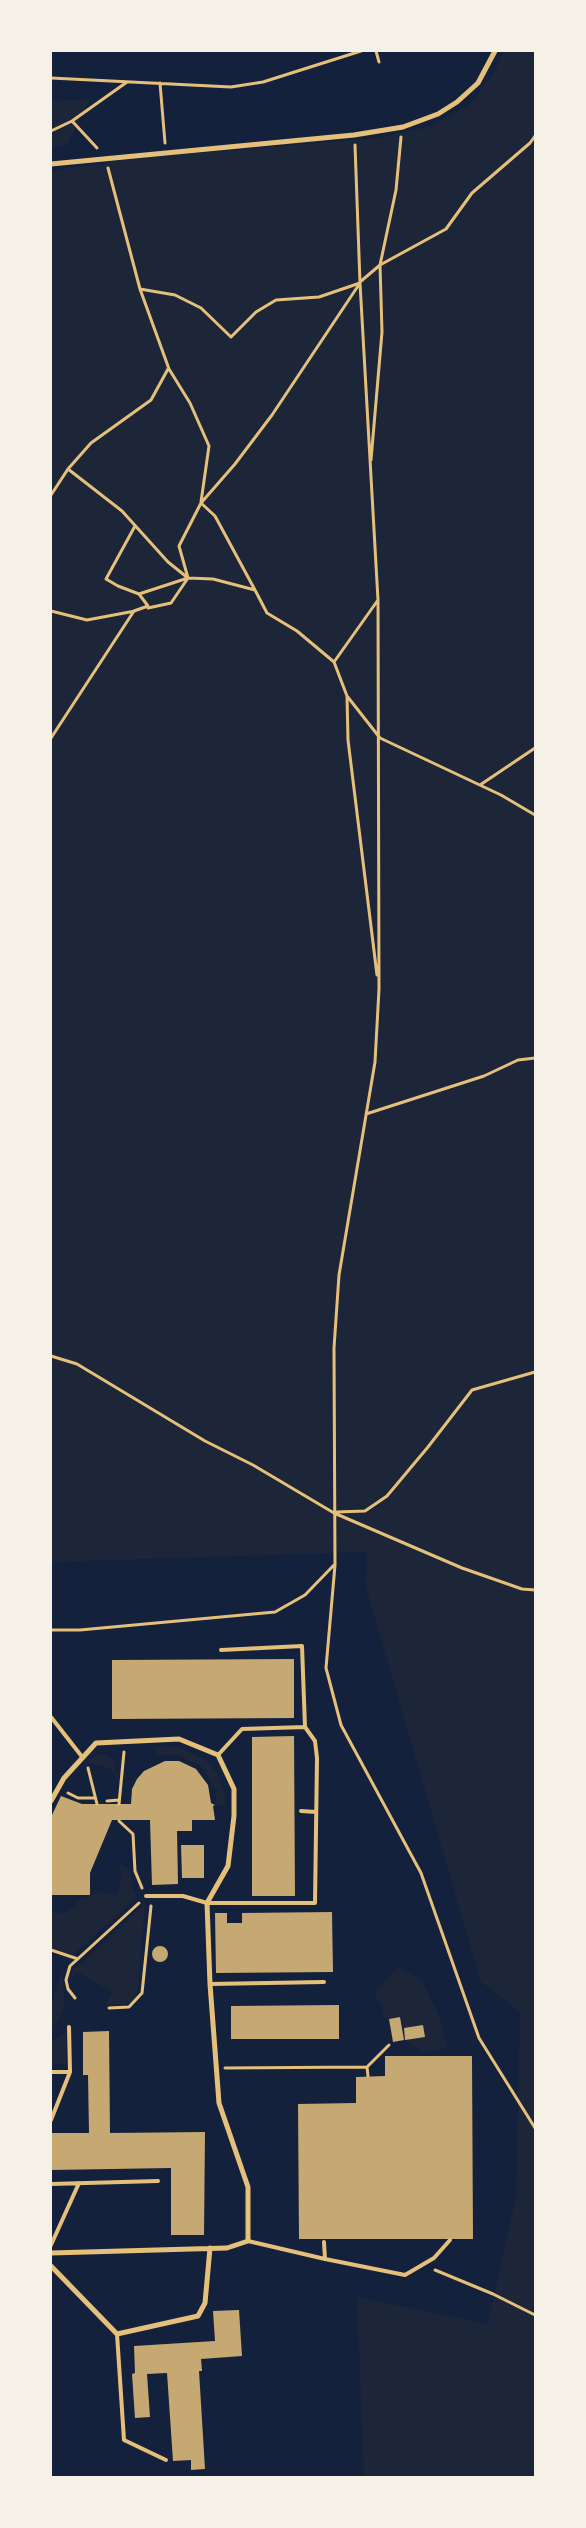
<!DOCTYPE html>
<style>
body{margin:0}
#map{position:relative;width:586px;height:2528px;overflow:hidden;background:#14213d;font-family:Karla,sans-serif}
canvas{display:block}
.frame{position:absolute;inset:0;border:52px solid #f6f1e7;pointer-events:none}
</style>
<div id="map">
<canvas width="586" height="2528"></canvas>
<div class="frame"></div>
</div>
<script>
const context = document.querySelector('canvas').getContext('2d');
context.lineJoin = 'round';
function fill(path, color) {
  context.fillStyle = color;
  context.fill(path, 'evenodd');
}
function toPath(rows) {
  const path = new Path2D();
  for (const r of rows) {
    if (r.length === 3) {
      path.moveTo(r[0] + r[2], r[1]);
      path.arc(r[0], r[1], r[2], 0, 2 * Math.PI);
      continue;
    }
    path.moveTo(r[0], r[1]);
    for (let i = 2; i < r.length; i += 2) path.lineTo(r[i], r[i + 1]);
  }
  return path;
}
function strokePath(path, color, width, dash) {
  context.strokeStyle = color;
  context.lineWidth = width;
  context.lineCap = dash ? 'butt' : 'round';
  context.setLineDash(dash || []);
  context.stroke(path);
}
fill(toPath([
 [503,51,535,51,535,2477,364,2477,357,2297,488,2324,516,2197,520,2012,481,1982,366,1587,367,1552,51,1562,51,171,140,158,377,138,428,127,471,104,496,69],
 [90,99,67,145,51,147,51,101],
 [154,1746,179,1747,206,1760,217,1773,225,1794,225,1805,217,1805,216,1791,203,1767,178,1755,157,1755],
 [100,1754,105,1755,113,1759,118,1781,111,1770,104,1766,90,1764,89,1759],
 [118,1863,126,1866,130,1872,133,1890,137,1897,73,1955,51,1948,51,1912,63,1913,72,1909,80,1899,99,1892,117,1896,122,1877],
 [145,1904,137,1997,128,2004,108,2005,106,2003,112,1992,76,1971,70,1981,73,1969,81,1962,82,1963],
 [397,1967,421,1979,439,2015,447,2048,424,2053,405,2040,401,2016,382,2019,383,2007,374,1994],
 [63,1969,65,1970,62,1977,65,2005,57,2023,53,2022,54,2027,51,2029,51,2003],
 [66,2033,66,2064,51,2064,51,2041]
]), '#1d2539');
fill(toPath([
 [294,1659,294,1718,112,1719,112,1660],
 [294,1736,295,1896,252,1896,252,1737],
 [165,1761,179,1761,196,1769,208,1785,211,1803,215,1805,213,1806,215,1820,192,1820,192,1831,177,1831,178,1884,152,1885,150,1820,112,1820,90,1873,90,1895,51,1895,51,1817,61,1796,82,1804,131,1804,132,1789,137,1779,144,1771],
 [181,1845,204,1845,204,1878,182,1878],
 [332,1912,333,1972,216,1973,215,1913,227,1913,227,1923,242,1923,242,1913],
 [160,1954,8],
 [339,2005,339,2039,231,2039,231,2006],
 [400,2017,404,2040,393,2042,389,2019],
 [423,2025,425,2037,405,2040,404,2028],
 [109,2031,110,2133,205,2132,204,2235,171,2235,171,2168,51,2170,51,2133,89,2133,88,2075,83,2075,83,2032],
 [385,2056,472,2056,473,2239,299,2239,298,2104,356,2103,356,2077,385,2076],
 [239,2310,242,2356,201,2359,202,2371,199,2371,205,2469,191,2470,191,2460,173,2461,167,2373,147,2374,150,2417,135,2418,132,2374,135,2373,134,2346,215,2341,213,2311]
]), '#c6a872');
strokePath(toPath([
 [376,51,379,62],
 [51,78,231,87,263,82,361,51],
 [160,83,165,143],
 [72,121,97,148],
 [51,131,72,121,127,82],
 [355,145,360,283,378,600,379,989,375,1062,339,1275,334,1348,335,1565,326,1668,341,1725,421,1873,479,2038,535,2128],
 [108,168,140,289,169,369,190,403,209,446,201,502],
 [360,282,380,265,396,190,401,137],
 [140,289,175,295,201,308,231,337,256,312,276,300,319,297,360,283,272,415,235,464,201,503],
 [371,460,382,332,380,265,446,229,472,193,530,143,535,136],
 [68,469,122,511,168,562,188,578,213,579,255,590,215,516,201,503,179,546,188,578],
 [51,495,68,469,91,443,151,400,168,369],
 [255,590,267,613,297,631,334,662,347,696],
 [139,594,188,578,171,603,148,608],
 [51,611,87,620,135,611],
 [334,662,378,600],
 [51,738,134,611,148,606,139,594,118,586,106,579,135,526],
 [480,785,535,748],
 [377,975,348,740,347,696,380,738,501,795,535,815],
 [366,1114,484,1076,518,1060,535,1058],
 [51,1356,77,1364,205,1441,253,1465,334,1513,462,1568,522,1589,535,1590],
 [337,1512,365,1511,387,1496,428,1447,472,1390,535,1372],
 [51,1630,80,1630,275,1612,305,1595,334,1565],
 [88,1768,97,1804],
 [68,1793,78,1798,95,1798],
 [107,1801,119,1800],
 [119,1804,124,1752],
 [119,1821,133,1834,135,1871,142,1888],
 [51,1950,78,1959],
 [75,1998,68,1989,66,1980,70,1966,139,1903],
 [109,2008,129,2007,142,1993,151,1906],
 [367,2067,389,2045],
 [225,2068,367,2067,368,2076],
 [435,2270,493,2294,535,2315]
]), '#e5c07b', 3);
strokePath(toPath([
 [51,1717,83,1758],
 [218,1755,242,1729,305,1727],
 [301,1811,316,1812],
 [146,1896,183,1896,207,1903,315,1903,317,1758,315,1741,305,1727,302,1646,221,1650],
 [210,1984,324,1982],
 [51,2072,70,2072],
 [51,2120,70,2072,69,2027],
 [51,2184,158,2181],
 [248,2241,325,2259,324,2242],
 [51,2245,79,2183],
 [325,2259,405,2275,434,2258,450,2240],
 [117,2334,124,2440,166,2460]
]), '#e5c07b', 4);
strokePath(toPath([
 [51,164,354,135,403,127,438,114,457,102,478,83,495,51],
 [51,1801,64,1778,96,1743,179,1739,218,1755,234,1789,234,1816,228,1866,207,1903,210,1984,219,2103,248,2187,248,2241,227,2248,51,2253],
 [51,2266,117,2334,198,2316,205,2303,210,2248]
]), '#e5c07b', 5);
</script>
